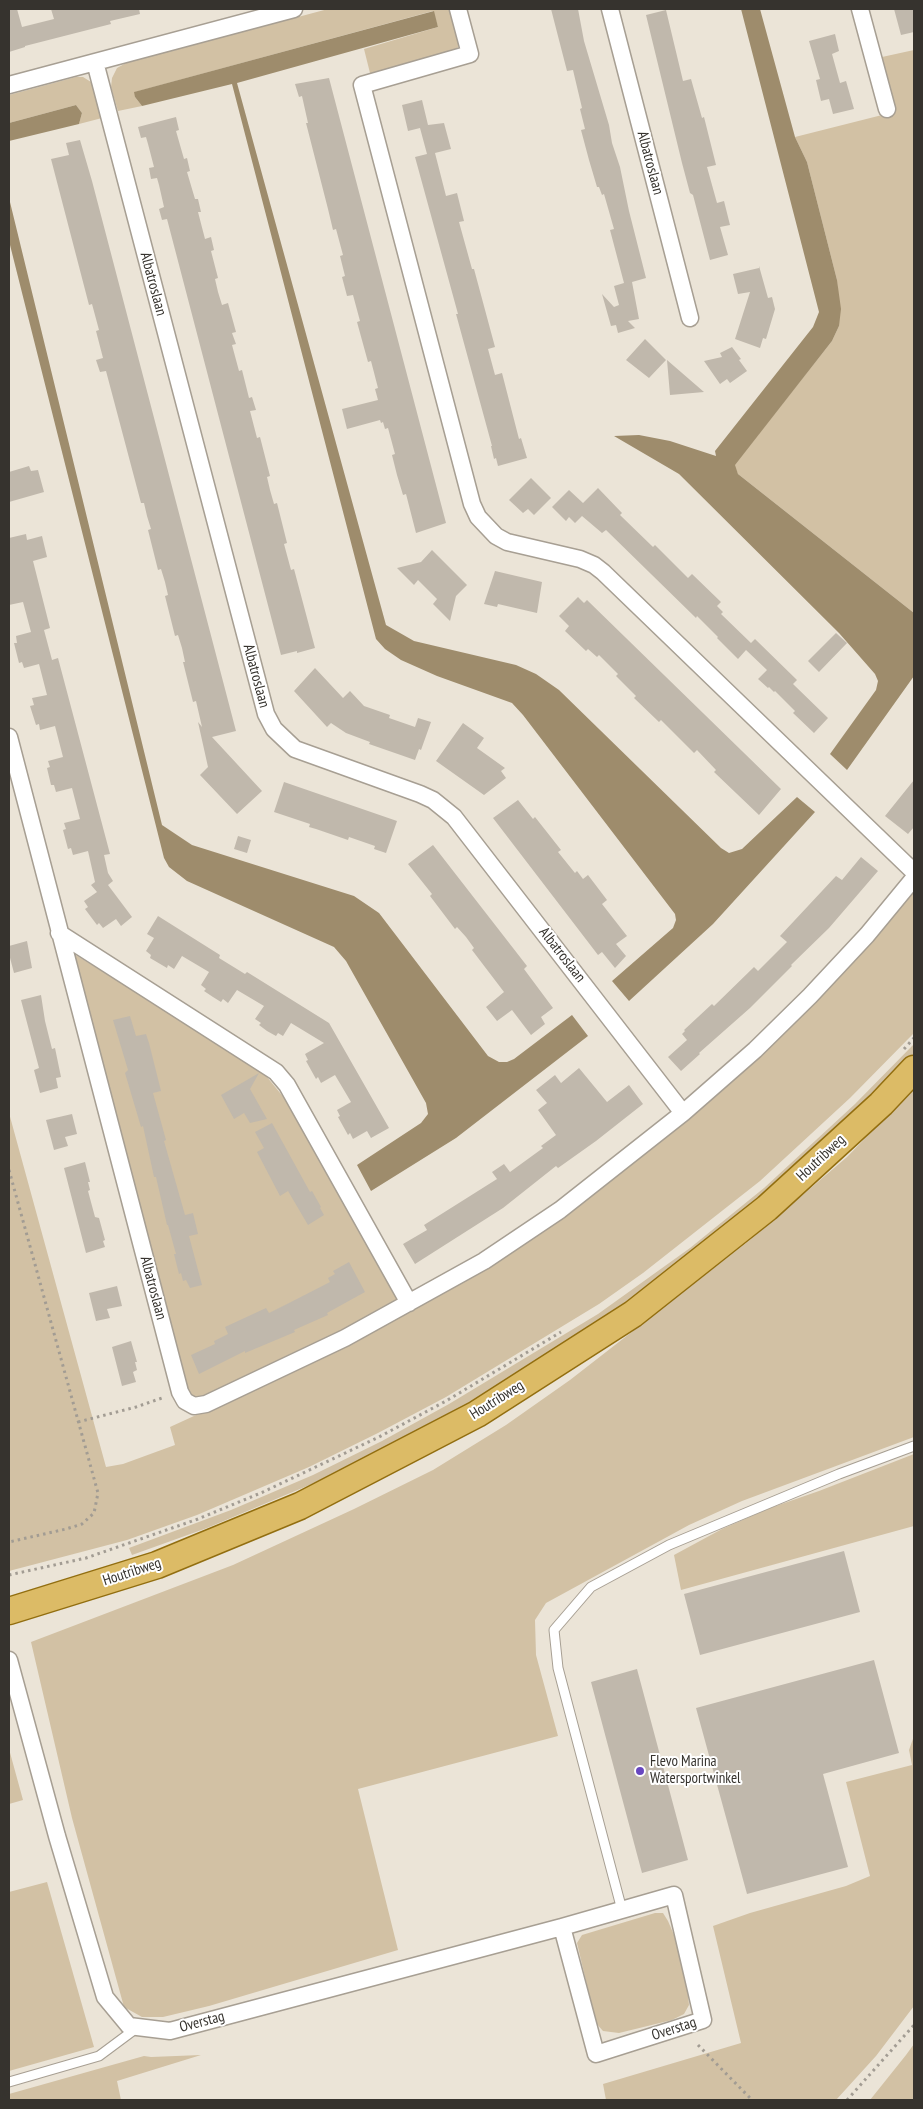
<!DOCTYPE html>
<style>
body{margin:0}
#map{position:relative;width:923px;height:2109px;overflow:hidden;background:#ebe4d7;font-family:"PT Sans Narrow",sans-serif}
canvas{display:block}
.frame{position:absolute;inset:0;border:10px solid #36332e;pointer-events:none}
</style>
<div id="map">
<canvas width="923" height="2109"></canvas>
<div class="frame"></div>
</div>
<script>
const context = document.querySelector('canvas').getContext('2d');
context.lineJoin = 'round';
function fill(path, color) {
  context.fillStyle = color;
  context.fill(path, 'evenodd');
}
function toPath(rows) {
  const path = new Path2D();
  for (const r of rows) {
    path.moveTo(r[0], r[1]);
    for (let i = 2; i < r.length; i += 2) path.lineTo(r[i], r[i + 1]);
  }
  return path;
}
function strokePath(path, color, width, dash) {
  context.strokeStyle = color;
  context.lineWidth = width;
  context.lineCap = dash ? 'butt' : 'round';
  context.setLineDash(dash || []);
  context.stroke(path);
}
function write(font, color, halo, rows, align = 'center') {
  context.font = font + ' "PT Sans Narrow",sans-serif';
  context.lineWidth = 4;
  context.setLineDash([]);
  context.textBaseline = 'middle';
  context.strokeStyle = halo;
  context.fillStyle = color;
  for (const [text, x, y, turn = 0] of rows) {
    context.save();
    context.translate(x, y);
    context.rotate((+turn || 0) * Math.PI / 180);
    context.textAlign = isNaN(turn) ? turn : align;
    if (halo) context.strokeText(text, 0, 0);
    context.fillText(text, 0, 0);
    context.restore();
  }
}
fill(toPath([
 [328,9,453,9,461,40,457,49,446,56,371,77,364,49,438,27,433,11,135,92,135,97,142,106,118,111,111,87,112,78,117,68,126,63],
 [914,50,914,613,738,474,734,465,832,341,839,326,837,280,807,162,795,137,894,112,882,57],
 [76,77,83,77,91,82,102,118,79,124,82,113,76,105,9,123,9,95],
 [914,886,914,1033,850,1098,760,1181,643,1273,599,1304,446,1397,378,1433,309,1467,197,1515,127,1540,9,1571,9,1113,106,1467,123,1464,175,1445,170,1427,318,1359,626,1166],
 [74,954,255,1065,267,1077,285,1099,400,1301,349,1330,194,1401,187,1389],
 [914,1044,914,1054,903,1066,772,1191,618,1310,488,1393,403,1442,357,1465,207,1528,132,1555,129,1548,231,1510,313,1475,382,1441,449,1404,598,1314,690,1248,764,1188,855,1104],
 [914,1088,914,1437,742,1501,689,1525,546,1603,535,1620,536,1655,558,1736,358,1789,398,1950,209,2006,163,2017,142,2017,124,2007,72,1818,31,1642,233,1565,354,1509,433,1470,506,1425,570,1380,750,1240,847,1157],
 [914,1454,914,1526,681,1590,674,1555,722,1529,770,1508,819,1491],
 [914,1736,914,2006,876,2056,836,2100,606,2100,603,2084,741,2043,713,1926,750,1913,846,1886,870,1876,846,1782,912,1765,909,1750],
 [9,1749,23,1800,9,1804],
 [47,1882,94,2047,9,2071,9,1892],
 [655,1913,663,1913,668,1921,674,1935,687,1988,689,2005,684,2014,672,2020,619,2033,603,2031,596,2023,577,1943,582,1935],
 [914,2044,914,2100,870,2100,906,2055],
 [201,2055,117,2081,121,2100,9,2100,9,2094,144,2056,151,2057]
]), '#d2c1a4');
fill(toPath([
 [741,9,760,9,795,137,807,162,837,280,841,309,839,326,832,341,735,465,738,474,914,613,914,676,847,770,830,754,876,690,878,681,875,674,839,633,679,474,614,436,639,435,670,441,716,456,715,451,813,327,819,312],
 [434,11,438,27,237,83,386,625,414,641,516,665,536,674,559,690,721,848,729,853,742,849,797,797,815,812,713,924,629,1001,612,981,673,928,676,920,675,914,523,715,512,703,437,676,401,660,385,649,376,639,232,84,142,106,135,97,134,92],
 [76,105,82,113,79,124,9,141,9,123],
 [9,198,162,825,192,845,354,896,379,913,488,1056,499,1062,507,1062,514,1059,572,1015,588,1036,456,1138,371,1191,357,1165,421,1123,428,1114,426,1103,346,961,334,947,187,881,169,867,164,858,9,241]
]), '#9e8c6c');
fill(toPath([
 [9,9,17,9,22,27,54,19,51,9,139,9,140,14,110,21,111,24,25,46,25,47,9,52],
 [551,9,578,9,584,41,609,125,612,143,620,167,629,211,646,278,632,282,639,319,628,321,635,328,618,333,616,325,611,326,602,294,614,307,619,305,614,286,624,283,610,230,614,229,604,194,602,195,599,187,597,187,589,160,581,130,585,129,580,109,582,108,573,70,567,71],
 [894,9,914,9,914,32,901,35],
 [666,10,683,81,691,79,702,118,704,117,716,165,707,167,717,203,724,201,730,225,720,227,728,255,710,260,693,195,690,193,682,163,646,15],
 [835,34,839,51,832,54,840,83,846,81,854,109,833,114,829,99,821,101,816,80,820,79,809,41],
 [329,78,446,523,416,533,406,494,403,495,397,475,392,455,395,454,388,428,385,429,383,422,381,423,380,420,347,429,342,409,378,400,375,389,378,388,371,361,368,362,357,322,360,321,353,295,347,296,342,277,345,276,340,256,343,255,336,229,333,230,328,209,306,123,308,123,302,96,299,97,295,84],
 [422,100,428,125,444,123,451,149,435,153,446,196,457,193,464,221,459,222,472,269,474,269,495,347,488,349,495,375,502,373,519,439,521,438,527,458,498,466,496,458,494,459,491,446,492,446,456,314,458,314,415,157,427,154,420,128,408,131,402,105],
 [176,117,179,130,176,131,184,159,187,158,190,171,187,172,195,199,198,199,201,212,198,212,205,239,211,237,214,250,211,251,218,278,215,279,218,292,222,305,228,303,236,332,232,333,236,344,232,345,239,371,242,370,249,398,252,397,256,410,250,411,257,438,260,437,270,476,267,477,270,490,274,504,277,503,287,543,284,544,291,570,294,569,315,648,297,653,297,651,281,655,167,219,162,220,159,209,164,207,159,185,157,178,151,179,149,168,154,167,148,144,146,137,141,138,138,127],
 [80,140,92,181,236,731,212,737,262,791,237,814,200,775,208,767,198,722,202,727,196,701,193,702,183,662,185,662,182,648,178,635,175,636,165,596,168,595,165,582,161,569,158,570,148,530,151,529,147,516,144,503,141,503,106,371,100,372,96,360,103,358,96,331,99,330,92,304,89,305,51,159,69,155,66,143],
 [759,266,768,298,772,297,775,309,766,339,763,338,760,348,735,339,750,292,738,294,733,274,759,268],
 [645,339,666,360,649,378,626,360],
 [732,347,741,359,739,360,747,371,730,383,727,379,720,384,704,361,722,357,720,353],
 [667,360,704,392,670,395],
 [29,466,31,471,38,470,44,492,9,502,9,472],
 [531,478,551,498,534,515,528,509,523,513,509,500],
 [598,488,622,513,620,515,653,547,655,545,688,578,692,574,721,602,717,606,723,612,721,614,751,643,755,639,797,680,793,684,828,718,814,733,793,713,795,711,775,691,774,692,769,687,768,688,758,679,767,670,746,650,738,659,717,638,718,637,697,616,696,618,606,530,602,533,582,516,575,523,569,517,566,521,552,507,569,490,583,503],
 [26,534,27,540,42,536,47,557,33,561,50,628,44,630,52,660,58,658,110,854,104,855,108,873,113,881,108,885,132,917,121,926,116,919,103,928,99,923,97,925,85,909,88,907,84,901,97,892,91,885,95,882,88,851,73,855,71,848,68,849,63,830,66,829,64,823,80,819,72,788,56,792,54,785,51,785,47,768,50,767,48,761,63,757,55,726,40,730,39,724,36,725,30,706,34,705,32,698,47,695,39,664,24,668,22,662,19,663,14,643,17,643,16,636,31,632,23,602,9,605,9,538],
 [432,550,467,585,456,596,450,621,433,604,437,599,418,580,414,585,397,568,421,562],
 [495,571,542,582,537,613,498,604,497,607,484,604],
 [578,597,584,603,587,600,781,789,759,815,714,772,716,770,697,750,694,753,661,720,659,722,634,698,636,696,616,676,618,674,599,655,597,657,588,649,586,651,565,631,569,626,559,616],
 [836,633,847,643,819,672,808,661],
 [315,668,343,698,350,691,364,706,390,715,389,718,415,727,418,718,431,722,421,750,419,749,415,760,369,744,370,742,346,733,331,723,327,727,294,691],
 [463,723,484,738,477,748,505,768,501,771,506,778,484,795,436,761],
 [914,780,914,827,908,834,885,816],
 [284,782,397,821,386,853,374,849,375,846,349,837,348,840,316,829,309,827,310,824,274,812],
 [518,800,533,819,535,817,550,836,561,850,558,852,575,873,577,871,583,879,588,875,607,900,602,904,627,936,616,944,626,956,615,968,602,952,598,955,493,818],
 [238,836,251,840,247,853,234,849],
 [433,845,527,966,524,969,553,1008,541,1017,545,1024,531,1035,512,1010,497,1021,486,1007,504,992,472,950,474,948,466,937,457,927,455,929,430,896,432,894,408,864],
 [861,857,878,871,829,928,791,965,792,966,750,1008,699,1053,700,1054,681,1071,668,1057,687,1040,682,1034,685,1031,684,1030,712,1004,714,1006,754,967,758,971,787,942,780,936,836,876,842,880],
 [158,916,220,955,219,958,245,974,247,972,329,1023,389,1128,371,1138,367,1131,353,1139,350,1133,348,1135,338,1117,340,1116,337,1110,351,1102,335,1075,321,1083,318,1077,316,1079,306,1061,308,1060,305,1054,324,1043,291,1023,283,1036,278,1033,276,1036,267,1031,259,1025,261,1023,255,1019,264,1006,237,990,228,1003,223,999,221,1002,213,997,204,991,206,989,201,985,209,972,182,956,174,969,168,965,167,968,150,958,151,955,146,951,154,938,147,934],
 [27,941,32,968,14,973,9,954,9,946],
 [41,995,45,1021,52,1049,55,1048,61,1077,56,1078,58,1088,40,1093,34,1070,39,1068,21,1000],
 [130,1016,136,1036,146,1034,149,1043,161,1091,153,1093,166,1140,164,1141,185,1215,193,1213,198,1234,189,1236,202,1285,190,1288,186,1280,183,1281,181,1273,179,1274,174,1254,176,1254,168,1225,167,1225,156,1177,154,1177,143,1126,141,1127,125,1073,128,1070,113,1020],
 [579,1068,607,1102,629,1085,643,1104,596,1141,558,1168,556,1166,503,1208,415,1264,403,1244,427,1230,424,1225,497,1179,492,1172,504,1164,510,1172,543,1148,541,1146,556,1135,538,1110,547,1103,536,1090,555,1075,561,1083],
 [259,1073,250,1089,267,1119,250,1123,244,1113,234,1119,221,1095],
 [72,1114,77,1134,65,1137,68,1146,54,1150,46,1120],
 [272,1123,310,1192,312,1191,321,1207,320,1208,324,1215,308,1225,288,1191,280,1196,257,1152,264,1148,255,1132],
 [85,1162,90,1182,88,1182,90,1190,88,1191,95,1217,99,1218,105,1240,103,1241,105,1247,86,1253,64,1168],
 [349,1262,365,1292,327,1313,328,1315,294,1330,295,1332,245,1353,245,1351,199,1374,191,1355,215,1344,214,1341,228,1334,225,1327,266,1308,269,1313,293,1301,330,1282,328,1278,335,1274,333,1271],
 [117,1286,122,1306,107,1309,110,1318,96,1321,89,1293],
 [131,1341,137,1362,135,1362,137,1370,133,1372,136,1382,122,1386,112,1347],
 [844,1551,860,1612,700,1655,684,1594],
 [874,1660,899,1753,823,1774,848,1867,747,1894,696,1708],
 [637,1669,688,1860,642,1873,591,1682]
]), '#c0b8ac');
const service = toPath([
 [622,1910,558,1668,554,1630,591,1587,669,1545,839,1474,914,1446],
 [9,2082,99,2056,138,2027]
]);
const minor = toPath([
 [458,9,470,54,362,85,472,504,478,517,496,536,507,542,580,559,594,565,603,572,914,872],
 [610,9,690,318],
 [860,9,887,109],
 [95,62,266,714,274,729,295,749,420,794,433,800,454,817,683,1113],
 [9,85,294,9],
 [9,737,180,1392,185,1401,194,1406,206,1404,345,1338,484,1261,560,1210,683,1113,755,1050,810,996,867,935,914,878],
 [59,933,276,1072,287,1085,409,1303],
 [9,1660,57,1836,105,1997,129,2026,170,2031,562,1927,674,1895,703,2020,596,2054,562,1927]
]);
const primary = toPath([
 [9,1611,157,1565,300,1506,477,1414,633,1314,767,1208,881,1104,914,1069]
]);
strokePath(service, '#a79f93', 11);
strokePath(minor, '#a79f93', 19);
strokePath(primary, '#926e10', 29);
strokePath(toPath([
 [904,1049,914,1038],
 [9,1170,98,1493,94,1513,82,1524,66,1529,9,1542],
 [78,1422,136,1407,165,1397],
 [9,1575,86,1558,198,1519,263,1492,379,1437,446,1401,561,1332],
 [698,2045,752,2100],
 [847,2100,914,2025]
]), '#a29c93', 3, [2.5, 4]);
strokePath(service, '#fff', 9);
strokePath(minor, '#fff', 16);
strokePath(primary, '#dcbb66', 26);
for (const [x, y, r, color] of [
 [640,1771,5,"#6847c0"]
]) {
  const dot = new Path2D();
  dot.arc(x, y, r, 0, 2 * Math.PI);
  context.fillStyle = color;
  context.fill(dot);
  strokePath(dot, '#fff', 2);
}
write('15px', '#36332e', '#fff', [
 ["Albatroslaan",650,163,75],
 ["Albatroslaan",153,284,75],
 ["Albatroslaan",256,676,75],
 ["Albatroslaan",562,955,52],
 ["Houtribweg",821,1158,-43],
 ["Albatroslaan",153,1288,75],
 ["Houtribweg",497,1400,-32],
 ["Houtribweg",132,1572,-18],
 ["Overstag",202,2022,-15],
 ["Overstag",674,2029,-18]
]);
write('15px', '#36332e', '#fff', [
 ["Flevo Marina",650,1762],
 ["Watersportwinkel",650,1779]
], 'left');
</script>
